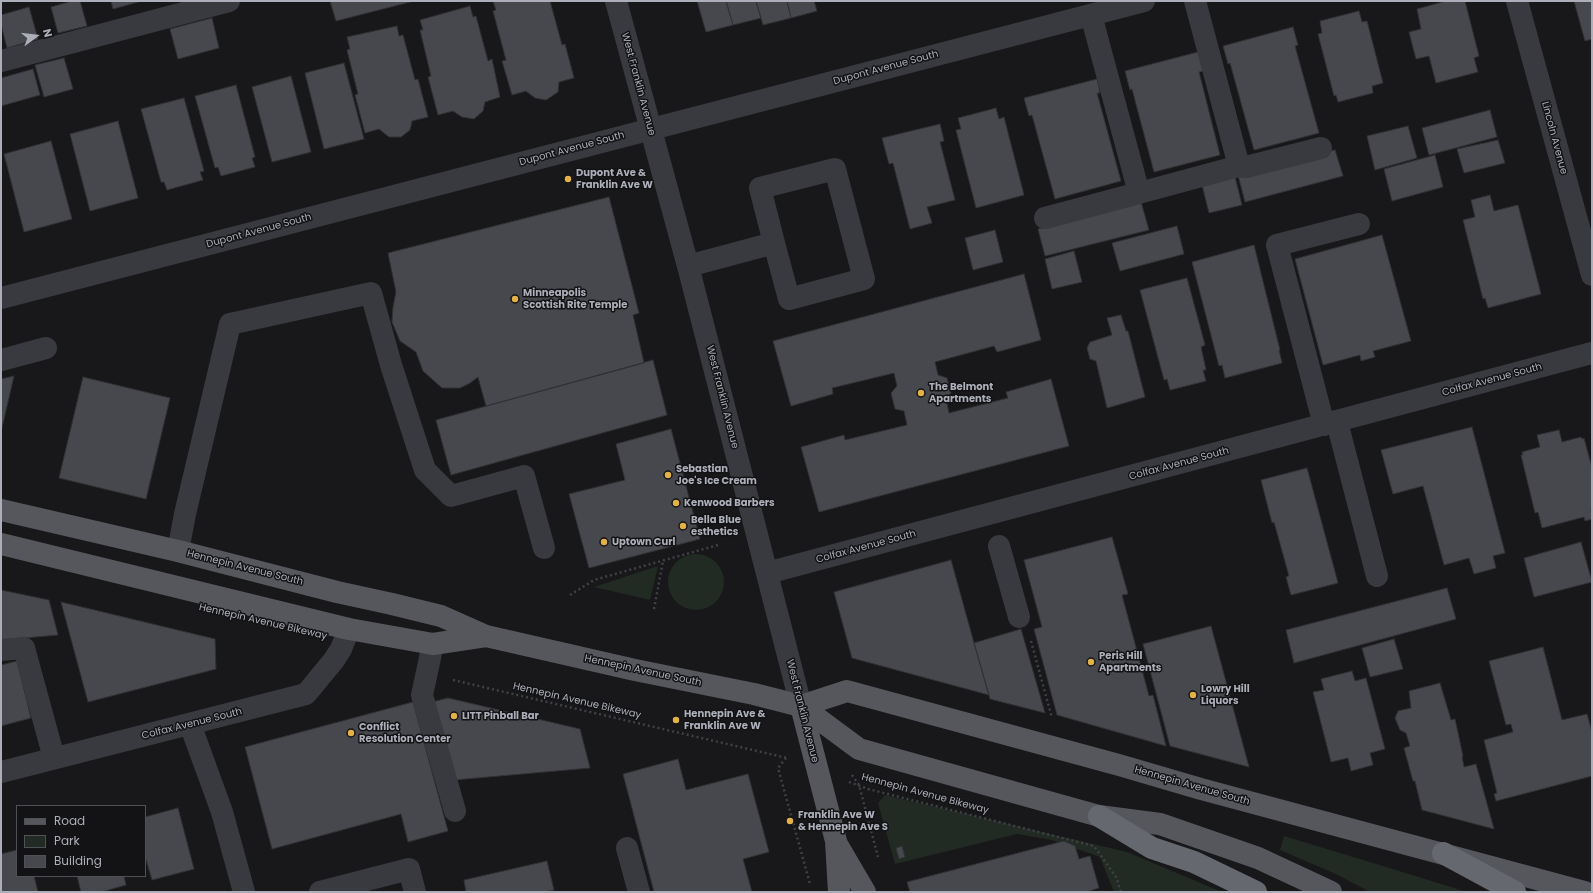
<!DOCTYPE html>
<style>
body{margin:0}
#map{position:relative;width:1593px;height:893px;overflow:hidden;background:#18181a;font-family:Poppins,sans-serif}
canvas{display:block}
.frame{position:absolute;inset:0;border:2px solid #acafb9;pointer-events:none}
.legend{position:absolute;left:16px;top:805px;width:130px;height:72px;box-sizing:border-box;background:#131315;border:1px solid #505157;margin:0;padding:5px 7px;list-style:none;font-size:12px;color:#acafb9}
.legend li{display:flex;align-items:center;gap:8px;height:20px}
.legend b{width:20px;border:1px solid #505157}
.north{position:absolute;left:16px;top:16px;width:40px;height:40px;-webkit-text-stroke:3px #131315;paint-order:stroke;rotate:75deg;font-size:11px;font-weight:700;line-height:16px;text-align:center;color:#acafb9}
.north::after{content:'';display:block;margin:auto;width:14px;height:18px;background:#acafb9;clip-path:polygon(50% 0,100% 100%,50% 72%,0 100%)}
</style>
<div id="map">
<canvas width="1593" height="893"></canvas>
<div class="frame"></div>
<ul class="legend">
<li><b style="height:5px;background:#56575d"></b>Road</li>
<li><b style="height:11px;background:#222a24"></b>Park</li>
<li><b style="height:11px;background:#47484d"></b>Building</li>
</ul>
<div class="north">N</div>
</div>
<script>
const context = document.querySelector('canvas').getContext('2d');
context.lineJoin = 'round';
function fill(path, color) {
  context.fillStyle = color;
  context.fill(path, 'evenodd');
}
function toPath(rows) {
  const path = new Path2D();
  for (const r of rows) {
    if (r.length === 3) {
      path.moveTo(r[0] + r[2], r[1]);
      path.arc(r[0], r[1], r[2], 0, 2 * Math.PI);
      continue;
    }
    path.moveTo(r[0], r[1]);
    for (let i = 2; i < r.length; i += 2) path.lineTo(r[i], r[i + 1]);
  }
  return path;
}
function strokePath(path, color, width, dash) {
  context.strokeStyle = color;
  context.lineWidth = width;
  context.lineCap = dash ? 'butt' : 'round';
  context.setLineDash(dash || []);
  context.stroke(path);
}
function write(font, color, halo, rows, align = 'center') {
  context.font = font + ' Poppins,sans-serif';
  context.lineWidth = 3;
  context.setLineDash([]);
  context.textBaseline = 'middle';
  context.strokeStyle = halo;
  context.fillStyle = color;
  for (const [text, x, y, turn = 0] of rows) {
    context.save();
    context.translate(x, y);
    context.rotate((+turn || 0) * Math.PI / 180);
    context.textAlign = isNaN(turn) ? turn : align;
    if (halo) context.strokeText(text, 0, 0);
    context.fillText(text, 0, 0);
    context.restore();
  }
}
fill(toPath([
 [696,582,28],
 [658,566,650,600,594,587],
 [885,795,1127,852,1222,892,1114,892,1100,857,1052,840,1017,834,895,864,878,803],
 [1284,836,1383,866,1467,892,1370,892,1336,874,1280,850]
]), '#222a24');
const building = toPath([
 [72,1,80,1,87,26,58,33,51,7,72,1],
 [111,1,142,1,113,9,111,1],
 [330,1,414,1,336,21,330,1],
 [493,1,550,1,562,45,565,44,574,78,559,82,558,92,546,100,535,98,526,91,512,95,502,61,506,60,493,11,496,10,493,1],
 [697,1,726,1,733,25,706,32,697,1],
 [726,1,756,1,761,18,733,25,726,1],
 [756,1,787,1,791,18,763,25,756,1],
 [787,1,814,1,817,11,791,18,787,1],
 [1446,1,1465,1,1479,56,1474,58,1478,72,1436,83,1429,56,1416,59,1409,32,1421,29,1417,9,1446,1],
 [1574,1,1592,1,1592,39,1585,41,1574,1],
 [470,6,473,17,476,16,488,61,492,59,500,97,485,102,483,111,474,119,462,117,453,111,438,115,428,77,431,76,420,30,423,30,420,20,470,6],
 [29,7,38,39,7,48,1,24,1,15,29,7],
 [1359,11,1362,22,1367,21,1383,83,1372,86,1373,93,1338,102,1336,95,1334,96,1318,34,1322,33,1320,21,1359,11],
 [212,18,219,48,178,59,170,29,212,18],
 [397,26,399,36,403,35,415,80,418,79,428,117,412,121,410,130,401,137,389,137,379,129,365,133,355,95,358,94,347,50,350,49,347,37,397,26],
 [1293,27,1298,45,1295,46,1319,133,1254,150,1230,63,1228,64,1223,46,1293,27],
 [1198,52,1203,71,1199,72,1220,155,1154,172,1132,89,1130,90,1125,71,1198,52],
 [64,58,73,89,44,97,35,65,64,58],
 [344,63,364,139,324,149,305,73,344,63],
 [33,69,40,95,1,106,1,78,33,69],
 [291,76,311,152,272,162,252,87,291,76],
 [1097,79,1100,93,1097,93,1121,181,1055,199,1032,115,1029,116,1024,98,1097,79],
 [236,85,255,157,252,158,255,167,221,176,218,167,215,168,195,96,236,85],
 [184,98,204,171,200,172,203,180,167,190,164,182,161,182,141,109,184,98],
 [996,108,999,119,1004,117,1024,195,976,208,956,130,961,129,958,118,996,108],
 [1490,110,1497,137,1429,155,1422,128,1490,110],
 [118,121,138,198,90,211,70,134,118,121],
 [940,124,944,141,940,142,955,200,927,207,932,223,910,229,893,163,889,164,882,138,940,124],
 [1408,126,1417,158,1375,170,1367,136,1408,126],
 [1498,140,1505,163,1464,173,1457,149,1498,140],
 [51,141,72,219,24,232,4,154,51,141],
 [1335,150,1343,176,1245,202,1238,175,1335,150],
 [1435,155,1443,187,1392,201,1384,169,1435,155],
 [1235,177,1242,205,1209,213,1202,185,1235,177],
 [1490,195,1494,211,1518,205,1541,294,1488,308,1485,298,1483,299,1463,220,1475,217,1471,200,1490,195],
 [609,197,639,313,633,315,644,363,486,406,478,377,470,383,460,388,442,388,423,371,416,352,400,341,392,322,393,307,396,292,388,253,609,197],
 [1141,202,1149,230,1045,256,1038,229,1141,202],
 [1177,226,1184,254,1120,271,1112,243,1177,226],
 [995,230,1003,262,973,270,965,238,995,230],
 [1382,235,1411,341,1373,351,1375,357,1361,361,1360,355,1323,365,1295,259,1382,235],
 [1254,245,1280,350,1279,350,1282,363,1225,378,1222,365,1219,366,1192,262,1254,245],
 [1074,251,1082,282,1052,289,1045,259,1074,251],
 [1024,274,1041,340,997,352,994,346,935,362,938,375,947,378,951,393,946,399,949,413,1008,398,1006,392,1051,379,1069,446,819,512,801,447,844,435,845,440,907,425,904,411,895,409,891,393,897,386,894,373,832,388,833,394,791,406,773,341,1024,274],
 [1187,278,1205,345,1201,347,1206,370,1203,370,1206,381,1170,390,1167,379,1164,380,1140,290,1187,278],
 [1121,315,1126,331,1128,331,1145,397,1107,408,1096,361,1090,359,1087,348,1090,342,1112,335,1107,318,1121,315],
 [653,360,667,415,451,475,436,420,653,360],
 [14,376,1,432,1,379,14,376],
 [83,377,170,398,146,499,59,478,83,377],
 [1472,427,1505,553,1493,556,1496,568,1474,574,1469,558,1444,565,1423,486,1393,494,1381,450,1472,427],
 [671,429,700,539,589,568,569,494,625,480,616,444,671,429],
 [1559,430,1562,442,1581,437,1582,439,1584,438,1592,468,1592,509,1591,509,1592,519,1585,521,1584,517,1542,528,1538,512,1535,513,1521,455,1523,455,1522,452,1540,447,1537,435,1559,430],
 [1307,468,1338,583,1291,595,1286,577,1289,576,1274,522,1272,523,1261,480,1307,468],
 [1112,537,1128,594,1122,595,1149,696,1153,695,1166,746,1057,715,1034,629,1042,627,1024,560,1112,537],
 [1581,542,1592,582,1534,597,1524,558,1581,542],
 [951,560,974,643,989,695,852,658,834,592,951,560],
 [1447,588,1456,619,1294,663,1286,630,1447,588],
 [1,590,49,600,58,635,1,640,1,590],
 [61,602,215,639,216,669,88,702,61,602],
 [1211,626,1249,767,1170,746,1143,644,1211,626],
 [1021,629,1045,713,990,699,974,643,1021,629],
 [1394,639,1403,669,1370,677,1362,648,1394,639],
 [1543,647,1562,720,1587,714,1592,732,1592,776,1496,801,1494,794,1497,793,1484,740,1513,732,1511,724,1506,725,1489,661,1543,647],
 [17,661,31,718,1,726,1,665,17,661],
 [1352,671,1355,681,1366,678,1385,749,1370,753,1373,765,1351,771,1348,758,1331,762,1313,692,1324,690,1321,679,1352,671],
 [1440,683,1451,720,1455,719,1463,756,1462,757,1464,767,1476,764,1494,829,1422,810,1415,781,1413,781,1404,748,1410,746,1406,733,1400,730,1395,718,1398,711,1411,708,1409,691,1440,683],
 [448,698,580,729,590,768,454,780,432,702,448,698],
 [413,702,448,831,408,842,401,814,272,849,245,747,413,702],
 [678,759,686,790,748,774,769,852,743,859,752,892,654,892,623,774,678,759],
 [178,808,194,869,152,880,145,856,145,817,178,808],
 [1064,841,1075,846,1079,859,1090,856,1099,888,1086,892,910,892,907,882,1064,841],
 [902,846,905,857,899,859,896,848,902,846],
 [17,850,17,876,34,876,38,892,1,892,1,854,17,850],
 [547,861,554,890,544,892,466,892,464,880,547,861],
 [77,876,124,876,126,885,101,892,81,892,77,876]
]);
fill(building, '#47484d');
strokePath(building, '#323236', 1);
strokePath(toPath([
 [570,595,594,580,718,545],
 [654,609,663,561],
 [1031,641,1052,718],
 [453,680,787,758],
 [786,758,778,768,810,884],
 [852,775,859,785,878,857],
 [849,782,868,789,1094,846,1116,877,1121,892]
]), '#404146', 2.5, [2, 3]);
strokePath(toPath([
 [616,1,688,266,801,706],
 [1517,1,1592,275],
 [1091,15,1139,193,1239,166,1195,1],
 [1,61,229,1],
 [1239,166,1246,167,1321,148],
 [1045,218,1139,193],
 [688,266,774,243,789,299,864,279,835,169,760,188,774,243],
 [1,298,1144,1],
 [1,360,46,348],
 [1337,422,1377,576],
 [1324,425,1277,245,1359,224],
 [999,546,1019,617],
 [178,551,185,514,230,324,371,293,391,365,425,470,451,496,524,476,544,548],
 [767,573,1592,353],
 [433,644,422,695,455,811],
 [1,650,24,648,54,758],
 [190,724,222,812,244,892],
 [1,772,306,694,334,660,341,649,349,629],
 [627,848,639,892],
 [320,892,409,869,415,892]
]), '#393a3f', 22);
strokePath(toPath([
 [1,510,178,551,337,592,392,604,441,616,486,636,635,670,754,694,801,706,859,749,1099,816,1160,824,1258,858,1331,892],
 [1,544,349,629,433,644,486,636],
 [801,706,847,691,1119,765,1201,789,1585,892],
 [801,706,836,841,839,892],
 [838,846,865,892]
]), '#56575d', 22);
strokePath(toPath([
 [1099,816,1152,848,1194,862,1256,892],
 [1443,853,1515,892]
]), '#66686f', 22);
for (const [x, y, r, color] of [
 [568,179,4,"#e3b247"],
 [515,299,4,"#e3b247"],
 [921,393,4,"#e3b247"],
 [668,475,4,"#e3b247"],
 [676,503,4,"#e3b247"],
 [683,526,4,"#e3b247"],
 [604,542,4,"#e3b247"],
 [1091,662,4,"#e3b247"],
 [1193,695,4,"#e3b247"],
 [454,716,4,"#e3b247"],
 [676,720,4,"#e3b247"],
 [351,733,4,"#e3b247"],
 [790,821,4,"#e3b247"]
]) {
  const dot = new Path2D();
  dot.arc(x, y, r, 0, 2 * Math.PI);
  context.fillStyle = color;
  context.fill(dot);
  strokePath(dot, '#131315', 1.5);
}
write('10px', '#acafb9', '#131315', [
 ["Dupont Avenue South",886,68,-15],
 ["West Franklin Avenue",638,84,75],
 ["Lincoln Avenue",1554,138,75],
 ["Dupont Avenue South",572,149,-15],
 ["Dupont Avenue South",259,231,-15],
 ["Colfax Avenue South",1492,380,-15],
 ["West Franklin Avenue",722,397,76],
 ["Colfax Avenue South",1179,464,-15],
 ["Colfax Avenue South",866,547,-15],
 ["Hennepin Avenue South",245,568,14],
 ["Hennepin Avenue Bikeway",263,622,13],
 ["Hennepin Avenue South",643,671,12],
 ["Hennepin Avenue Bikeway",577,701,13],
 ["West Franklin Avenue",802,711,76],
 ["Colfax Avenue South",192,724,-14],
 ["Hennepin Avenue South",1192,786,16],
 ["Hennepin Avenue Bikeway",925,794,15]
]);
write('bold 10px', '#acafb9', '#131315', [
 ["Dupont Ave &",576,173],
 ["Franklin Ave W",576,185],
 ["Minneapolis",523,293],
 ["Scottish Rite Temple",523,305],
 ["The Belmont",929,387],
 ["Apartments",929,399],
 ["Sebastian",676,469],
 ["Joe's Ice Cream",676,481],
 ["Kenwood Barbers",684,503],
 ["Bella Blue",691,520],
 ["esthetics",691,532],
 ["Uptown Curl",612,542],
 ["Peris Hill",1099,656],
 ["Apartments",1099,668],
 ["Lowry Hill",1201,689],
 ["Liquors",1201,701],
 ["Hennepin Ave &",684,714],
 ["Franklin Ave W",684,726],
 ["LITT Pinball Bar",462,716],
 ["Conflict",359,727],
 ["Resolution Center",359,739],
 ["Franklin Ave W",798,815],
 ["& Hennepin Ave S",798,827]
], 'left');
</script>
